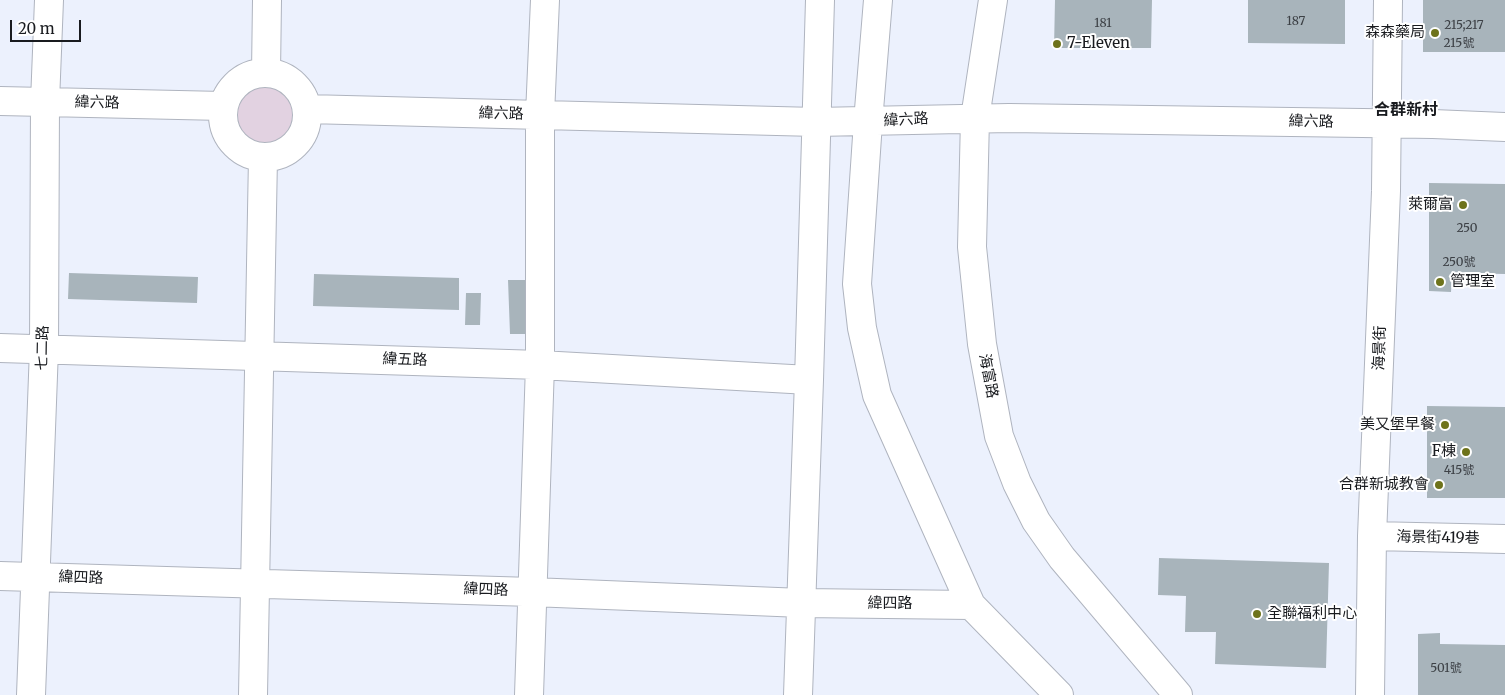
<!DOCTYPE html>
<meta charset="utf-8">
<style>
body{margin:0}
#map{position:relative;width:1505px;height:695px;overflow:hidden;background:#ecf1fd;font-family:Merriweather,serif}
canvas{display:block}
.scale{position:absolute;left:10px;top:20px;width:71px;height:22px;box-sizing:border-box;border:2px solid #191b1f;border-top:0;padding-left:6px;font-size:15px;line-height:18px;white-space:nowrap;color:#191b1f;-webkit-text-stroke:4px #fff;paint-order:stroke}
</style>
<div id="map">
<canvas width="1505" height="695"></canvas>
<div class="scale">20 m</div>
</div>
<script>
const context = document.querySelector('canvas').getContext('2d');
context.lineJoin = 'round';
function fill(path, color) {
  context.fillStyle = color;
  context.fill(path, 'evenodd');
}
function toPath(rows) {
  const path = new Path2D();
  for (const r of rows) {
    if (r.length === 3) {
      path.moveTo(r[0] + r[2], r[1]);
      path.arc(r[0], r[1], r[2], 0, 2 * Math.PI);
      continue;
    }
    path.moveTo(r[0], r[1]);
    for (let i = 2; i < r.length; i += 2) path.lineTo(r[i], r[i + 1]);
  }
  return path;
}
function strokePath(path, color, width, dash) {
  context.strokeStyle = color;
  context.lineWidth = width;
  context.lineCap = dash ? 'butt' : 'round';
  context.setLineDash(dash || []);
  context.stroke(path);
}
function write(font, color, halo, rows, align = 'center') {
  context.font = font + ' Merriweather,"Noto Sans TC",serif';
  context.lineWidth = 4;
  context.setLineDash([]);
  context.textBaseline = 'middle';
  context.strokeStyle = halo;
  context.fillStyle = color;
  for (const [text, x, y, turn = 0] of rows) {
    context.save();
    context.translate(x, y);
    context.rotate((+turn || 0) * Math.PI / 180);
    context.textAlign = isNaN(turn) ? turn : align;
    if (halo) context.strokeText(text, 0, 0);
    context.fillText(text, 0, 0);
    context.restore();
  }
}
fill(toPath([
 [263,114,36]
]), '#e2d2e1');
fill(toPath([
 [1055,0,1152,0,1151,48,1054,48],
 [1248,0,1345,0,1345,44,1248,43],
 [1423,0,1505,0,1505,52,1423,52],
 [1429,183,1505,184,1505,274,1452,273,1451,292,1429,291],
 [69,273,198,277,197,303,68,299],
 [314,274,459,278,459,310,313,306],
 [508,280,535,280,536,334,510,334],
 [466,293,481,293,480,325,465,325],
 [1427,406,1505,407,1505,498,1427,498],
 [1159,558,1329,563,1326,668,1215,664,1216,632,1185,632,1186,596,1158,595],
 [1440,633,1440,644,1505,645,1505,695,1418,695,1418,634]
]), '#a8b4bb');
const minor = toPath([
 [878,0,868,122,857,284,862,328,877,395,971,605,1059,695],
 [993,0,975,118,972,247,982,344,999,436,1017,483,1036,521,1062,558,1178,695],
 [266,73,267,0],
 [265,115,42],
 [0,101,223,106],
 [307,109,816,122,1009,118,1433,124,1505,127],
 [0,348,540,365,809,380],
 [1372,536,1505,539],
 [0,576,532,592,802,603,971,605],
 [31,695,44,349,45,102,49,0],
 [253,695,263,157],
 [529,695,540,365,540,115,545,0],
 [798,695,809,380,820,0],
 [1370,695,1372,536,1386,191,1388,0]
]);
strokePath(minor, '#afb4bf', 30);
strokePath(minor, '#fff', 28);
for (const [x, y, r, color] of [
 [1435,33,5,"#6e731b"],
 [1057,44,5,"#6e731b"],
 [1463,205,5,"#6e731b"],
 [1440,282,5,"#6e731b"],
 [1445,425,5,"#6e731b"],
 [1466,452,5,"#6e731b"],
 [1439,485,5,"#6e731b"],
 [1257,614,5,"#6e731b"]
]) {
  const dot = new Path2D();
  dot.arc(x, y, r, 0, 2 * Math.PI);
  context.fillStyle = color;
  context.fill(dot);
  strokePath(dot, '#fff', 2);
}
write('12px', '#3d4146', null, [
 ["187",1296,22],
 ["181",1103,24],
 ["215;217",1464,26],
 ["215號",1459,44],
 ["250",1467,229],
 ["250號",1459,263],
 ["415號",1459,471],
 ["501號",1446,669]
]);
write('15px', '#191b1f', '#fff', [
 ["森森藥局",1425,33],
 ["7-Eleven",1067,44,"left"],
 ["萊爾富",1453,205],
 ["管理室",1450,282,"left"],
 ["美又堡早餐",1435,425],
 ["F棟",1456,452],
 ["合群新城教會",1429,485],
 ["全聯福利中心",1267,614,"left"]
], 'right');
write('15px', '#191b1f', '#fff', [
 ["緯六路",97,103,1],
 ["緯六路",501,114,1],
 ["緯六路",906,120,-3],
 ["緯六路",1311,122,1],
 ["七二路",43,348,-89],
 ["海景街",1380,348,-88],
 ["緯五路",405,360,2],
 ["海富路",988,376,79],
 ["海景街419巷",1438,538,1],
 ["緯四路",81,578,2],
 ["緯四路",486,590,2],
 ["緯四路",890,604]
]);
write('bold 16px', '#191b1f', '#fff', [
 ["合群新村",1406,110]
]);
</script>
